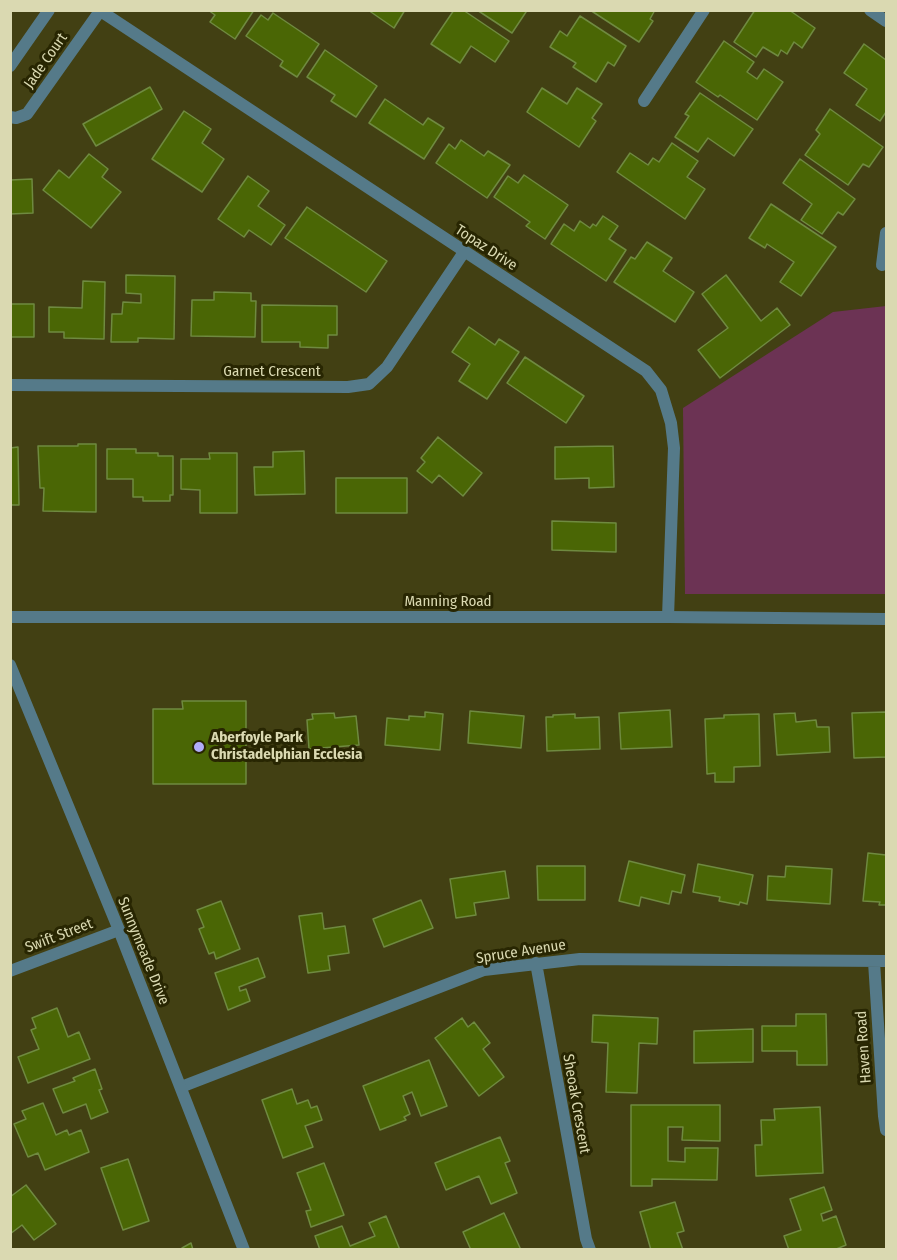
<!DOCTYPE html>
<style>
body{margin:0}
#map{position:relative;width:897px;height:1260px;overflow:hidden;background:#424013;font-family:"Fira Sans Condensed",sans-serif}
canvas{display:block}
.frame{position:absolute;inset:0;border:12px solid #dad9b1;pointer-events:none}
</style>
<div id="map">
<canvas width="897" height="1260"></canvas>
<div class="frame"></div>
</div>
<script>
const context = document.querySelector('canvas').getContext('2d');
context.lineJoin = 'round';
function fill(path, color) {
  context.fillStyle = color;
  context.fill(path, 'evenodd');
}
function toPath(rows) {
  const path = new Path2D();
  for (const r of rows) {
    path.moveTo(r[0], r[1]);
    for (let i = 2; i < r.length; i += 2) path.lineTo(r[i], r[i + 1]);
  }
  return path;
}
function strokePath(path, color, width, dash) {
  context.strokeStyle = color;
  context.lineWidth = width;
  context.lineCap = dash ? 'butt' : 'round';
  context.setLineDash(dash || []);
  context.stroke(path);
}
function write(font, color, halo, rows, align = 'center') {
  context.font = font + ' "Fira Sans Condensed",sans-serif';
  context.lineWidth = 6;
  context.setLineDash([]);
  context.textBaseline = 'middle';
  context.strokeStyle = halo;
  context.fillStyle = color;
  for (const [text, x, y, turn = 0] of rows) {
    context.save();
    context.translate(x, y);
    context.rotate((+turn || 0) * Math.PI / 180);
    context.textAlign = isNaN(turn) ? turn : align;
    if (halo) context.strokeText(text, 0, 0);
    context.fillText(text, 0, 0);
    context.restore();
  }
}
fill(toPath([
 [886,306,886,594,685,594,683,408,833,312]
]), '#6c3354');
const building = toPath([
 [208,10,254,10,235,39,210,22,215,15,208,10],
 [368,10,405,10,394,28,368,10],
 [454,10,463,10,509,41,495,62,471,46,460,63,431,44,454,10],
 [477,10,523,10,526,12,512,33,477,10],
 [590,10,655,10,650,19,653,21,639,42,590,10],
 [755,10,789,10,815,28,802,48,794,42,787,54,781,50,778,56,763,47,756,57,734,42,755,10],
 [273,13,319,44,297,77,280,66,283,61,246,36,261,15,268,20,273,13],
 [580,16,626,46,614,66,608,62,596,82,573,67,576,63,550,47,560,31,567,36,580,16],
 [724,41,754,62,747,72,757,79,764,69,783,82,757,120,720,95,718,97,696,82,724,41],
 [864,44,886,60,886,112,880,121,856,105,867,89,844,73,864,44],
 [325,50,377,86,356,117,331,101,335,95,307,77,325,50],
 [150,87,162,109,96,146,83,124,150,87],
 [542,88,567,104,577,88,602,104,592,118,596,121,579,147,527,112,542,88],
 [700,93,753,129,734,156,708,138,698,152,675,137,689,116,685,114,700,93],
 [385,99,423,125,428,118,444,128,424,159,369,123,385,99],
 [830,109,883,147,869,167,863,164,848,185,805,155,820,134,816,130,830,109],
 [184,111,211,129,202,143,224,159,202,192,152,159,184,111],
 [461,140,484,156,488,151,510,165,487,198,436,163,449,144,455,149,461,140],
 [672,143,698,161,687,177,705,189,685,219,617,172,630,153,648,165,653,158,659,162,672,143],
 [89,154,108,169,102,177,121,192,91,228,43,190,59,170,69,178,89,154],
 [800,159,855,199,843,215,838,212,822,234,801,220,812,204,783,183,800,159],
 [524,175,568,205,545,239,526,226,530,222,494,197,508,176,518,183,524,175],
 [248,176,269,191,258,206,285,225,271,245,249,230,244,237,218,219,248,176],
 [32,179,33,213,10,214,10,180,32,179],
 [771,204,836,247,801,296,780,282,794,262,767,244,765,248,749,238,771,204],
 [307,207,387,261,366,292,285,238,307,207],
 [603,216,618,226,609,239,626,250,606,281,551,244,564,224,574,231,580,221,590,228,593,224,596,226,603,216],
 [647,242,672,258,663,271,694,292,675,322,614,282,631,257,635,259,647,242],
 [126,275,175,276,174,339,138,338,138,342,111,342,112,314,122,314,123,302,141,303,141,294,126,293,126,275],
 [726,275,761,321,777,308,790,325,720,378,698,350,728,328,702,294,726,275],
 [83,281,105,282,104,339,64,338,64,332,49,332,49,307,82,308,83,281],
 [214,292,251,293,251,301,256,301,255,337,191,336,192,300,214,300,214,292],
 [10,304,34,304,34,337,10,337,10,304],
 [262,305,337,306,337,335,328,335,328,348,300,347,300,342,262,342,262,305],
 [469,327,495,345,499,339,519,352,487,399,459,381,470,364,452,352,469,327],
 [525,357,584,396,566,423,507,383,525,357],
 [438,437,482,473,463,496,439,475,432,483,417,471,425,462,421,458,438,437],
 [78,444,96,444,96,512,43,511,44,488,40,488,38,446,78,446,78,444],
 [613,446,614,487,589,488,589,478,555,479,555,447,613,446],
 [18,447,19,505,10,505,10,448,18,447],
 [107,449,136,449,136,453,158,453,158,456,173,456,173,495,170,495,170,501,143,501,143,497,133,497,133,479,107,479,107,449],
 [304,451,305,494,255,495,254,467,273,467,273,452,304,451],
 [209,453,237,453,237,513,200,513,200,490,181,489,181,459,210,459,209,453],
 [336,478,407,478,407,513,336,513,336,478],
 [552,521,616,523,616,552,552,550,552,521],
 [182,701,246,701,246,784,153,784,153,709,183,709,182,701],
 [670,710,672,747,621,749,619,713,670,710],
 [470,711,524,716,521,748,468,743,470,711],
 [425,712,443,714,440,750,385,745,387,718,409,720,409,716,425,717,425,712],
 [886,712,886,757,854,758,852,713,886,712],
 [334,713,335,718,356,716,359,745,309,749,307,720,313,719,312,714,334,713],
 [795,713,796,722,816,720,817,727,829,727,830,752,777,755,774,714,795,713],
 [575,714,575,718,599,717,600,749,547,751,546,717,553,717,553,715,575,714],
 [759,714,760,766,734,767,734,782,715,782,715,773,707,774,705,719,724,718,724,715,759,714],
 [868,853,886,855,886,905,879,905,880,902,863,901,868,853],
 [629,861,685,875,681,893,672,891,669,904,641,897,639,906,619,901,629,861],
 [698,864,753,875,747,904,740,902,739,905,719,901,720,897,693,892,698,864],
 [537,866,585,866,585,900,538,900,537,866],
 [786,866,832,869,830,904,767,900,768,876,785,877,786,866],
 [505,871,509,898,474,903,476,915,456,918,450,879,505,871],
 [421,900,433,928,384,947,373,919,421,900],
 [221,901,240,949,216,959,214,952,209,954,199,929,204,927,197,910,221,901],
 [322,913,324,929,345,926,349,953,328,956,330,970,308,973,299,916,322,913],
 [258,958,265,977,239,987,240,991,246,989,250,1001,228,1010,215,973,258,958],
 [57,1008,68,1037,79,1032,90,1059,28,1083,18,1057,39,1049,31,1030,36,1028,32,1018,57,1008],
 [796,1014,826,1014,827,1065,797,1065,797,1051,762,1051,762,1026,796,1026,796,1014],
 [593,1015,658,1018,657,1044,639,1043,637,1093,606,1092,608,1043,592,1042,593,1015],
 [462,1018,468,1027,474,1022,490,1043,483,1049,504,1077,479,1096,435,1038,462,1018],
 [753,1029,753,1062,694,1063,694,1031,753,1029],
 [429,1060,447,1106,421,1116,412,1092,403,1096,410,1114,404,1117,406,1120,380,1130,363,1086,429,1060],
 [95,1069,102,1089,99,1090,108,1112,91,1119,86,1104,63,1113,53,1089,75,1081,73,1078,95,1069],
 [292,1089,297,1104,308,1100,311,1108,317,1106,322,1120,305,1126,313,1147,283,1158,262,1100,292,1089],
 [43,1103,56,1135,67,1130,69,1135,81,1130,89,1152,45,1170,38,1153,28,1157,14,1124,26,1119,22,1111,43,1103],
 [631,1105,720,1105,720,1141,682,1140,683,1127,668,1127,668,1161,685,1162,685,1148,718,1148,717,1180,652,1179,652,1186,631,1186,631,1105],
 [820,1107,823,1173,756,1176,755,1145,762,1145,761,1120,775,1120,774,1109,820,1107],
 [500,1137,510,1161,505,1163,517,1193,491,1204,479,1176,446,1190,435,1163,500,1137],
 [128,1159,149,1221,123,1230,101,1168,128,1159],
 [324,1163,344,1215,311,1227,306,1211,311,1210,297,1173,324,1163],
 [26,1185,56,1224,34,1240,22,1225,10,1234,10,1197,26,1185],
 [824,1187,832,1210,821,1214,823,1221,836,1216,846,1245,834,1250,789,1250,784,1236,801,1230,790,1199,824,1187],
 [675,1202,684,1231,677,1233,683,1250,651,1250,640,1212,675,1202],
 [504,1213,521,1250,471,1250,463,1232,504,1213],
 [386,1216,400,1250,320,1250,315,1236,342,1226,350,1246,375,1236,369,1223,386,1216],
 [191,1243,193,1250,182,1250,182,1248,191,1243]
]);
fill(building, '#4a6605');
strokePath(building, '#6f8a40', 1.5);
strokePath(toPath([
 [99,10,646,371,661,390,671,423,674,448,668,617],
 [870,10,886,21],
 [10,66,49,10],
 [644,101,704,10],
 [10,117,16,118,27,114,100,11],
 [882,265,886,233],
 [10,385,348,387,369,384,387,367,464,252],
 [874,962,884,1116,886,1130],
 [536,963,586,1239,590,1250],
 [10,971,119,930],
 [181,1087,484,970,580,959,886,961]
]), '#557a89', 12);
strokePath(toPath([
 [10,617,668,617,886,619],
 [10,665,119,930,244,1250]
]), '#557a89', 12);
for (const [x, y, r, color] of [
 [199,747,6,"#b1adfa"]
]) {
  const dot = new Path2D();
  dot.arc(x, y, r, 0, 2 * Math.PI);
  context.fillStyle = color;
  context.fill(dot);
  strokePath(dot, '#282602', 2);
}
write('15px', '#dad9b1', '#282602', [
 ["Jade Court",46,61,-55],
 ["Topaz Drive",486,248,33],
 ["Garnet Crescent",272,372],
 ["Manning Road",448,602],
 ["Swift Street",59,936,-21],
 ["Sunnymeade Drive",143,951,68],
 ["Spruce Avenue",521,952,-9],
 ["Haven Road",864,1047,-94],
 ["Sheoak Crescent",576,1104,80]
]);
write('bold 15px', '#dad9b1', '#282602', [
 ["Aberfoyle Park",211,738],
 ["Christadelphian Ecclesia",211,755]
], 'left');
</script>
